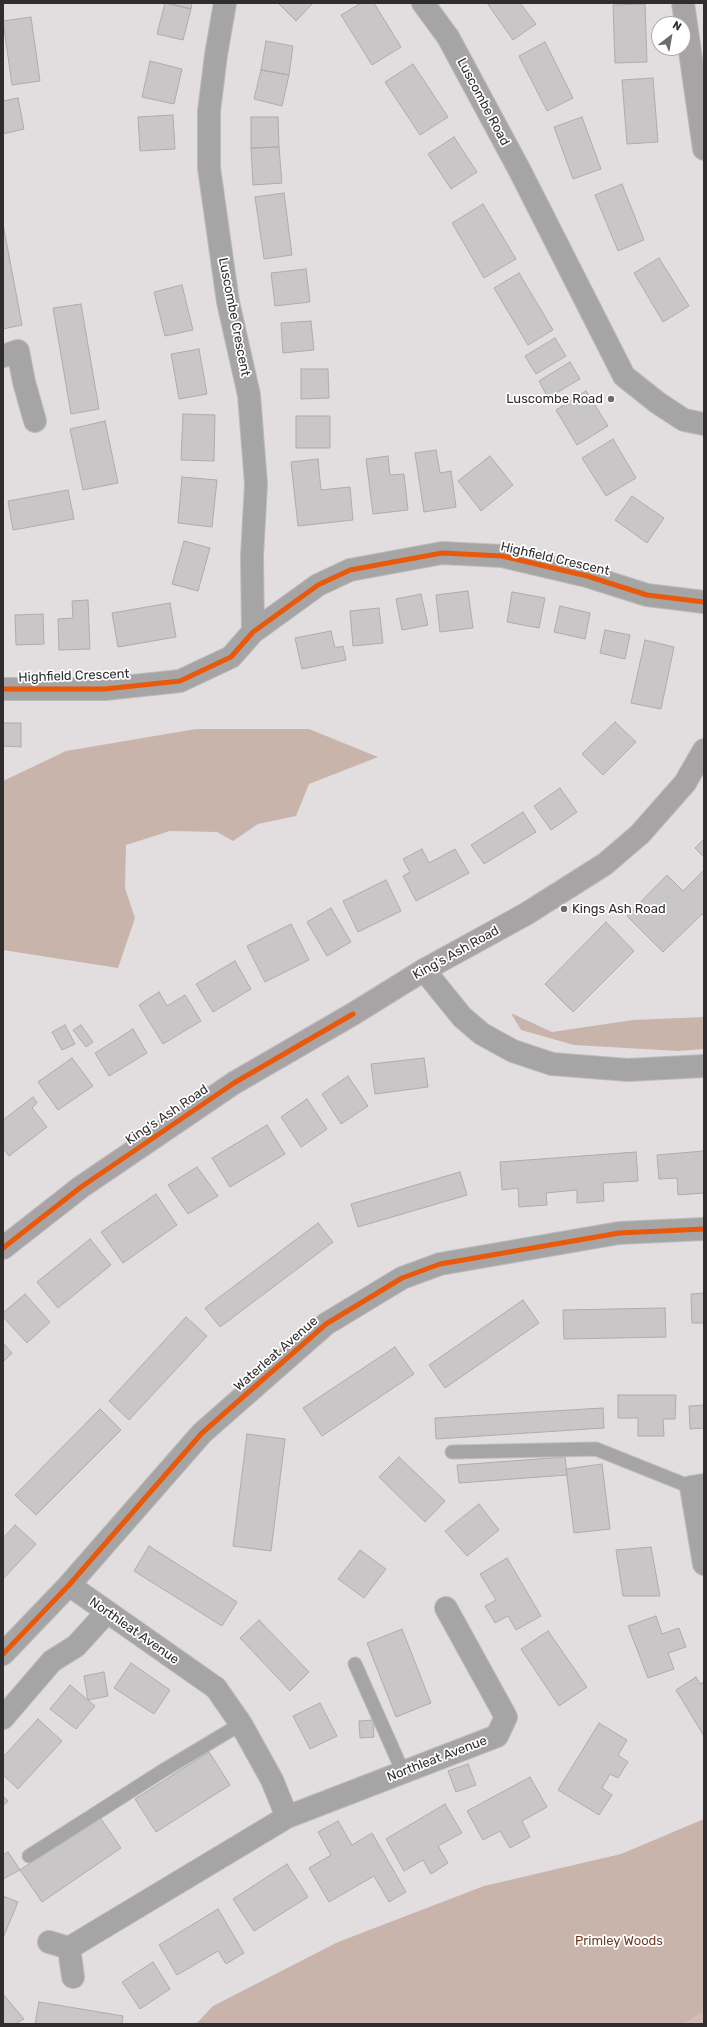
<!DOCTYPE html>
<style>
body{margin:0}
#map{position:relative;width:707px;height:2027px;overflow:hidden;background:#e2dee0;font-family:Rubik,sans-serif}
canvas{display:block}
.frame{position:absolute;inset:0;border:4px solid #302d2e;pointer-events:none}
.north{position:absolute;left:651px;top:16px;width:40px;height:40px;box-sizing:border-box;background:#fff;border:1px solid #acabab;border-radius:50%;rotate:31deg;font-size:11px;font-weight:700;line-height:16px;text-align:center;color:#302d2e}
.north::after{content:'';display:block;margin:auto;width:14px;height:18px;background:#6e6b6c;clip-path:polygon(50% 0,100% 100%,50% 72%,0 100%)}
</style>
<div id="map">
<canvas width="707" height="2027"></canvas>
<div class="frame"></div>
<div class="north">N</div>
</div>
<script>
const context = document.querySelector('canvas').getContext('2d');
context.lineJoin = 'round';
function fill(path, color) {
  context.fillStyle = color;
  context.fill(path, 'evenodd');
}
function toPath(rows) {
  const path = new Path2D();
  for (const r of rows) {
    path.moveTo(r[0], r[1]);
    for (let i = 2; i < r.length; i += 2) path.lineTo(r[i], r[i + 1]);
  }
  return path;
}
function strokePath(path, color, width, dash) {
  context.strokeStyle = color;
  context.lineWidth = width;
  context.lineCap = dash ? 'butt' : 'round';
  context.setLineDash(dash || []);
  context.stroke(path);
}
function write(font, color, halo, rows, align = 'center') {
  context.font = font + ' Rubik,sans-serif';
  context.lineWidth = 3.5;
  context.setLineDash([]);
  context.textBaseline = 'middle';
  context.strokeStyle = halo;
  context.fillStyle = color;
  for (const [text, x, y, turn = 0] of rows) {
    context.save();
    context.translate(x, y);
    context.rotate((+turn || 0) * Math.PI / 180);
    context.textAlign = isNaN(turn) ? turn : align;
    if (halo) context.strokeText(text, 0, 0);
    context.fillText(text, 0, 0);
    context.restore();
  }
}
fill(toPath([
 [703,2011,704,2024,683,2024]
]), '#d3beb5');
fill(toPath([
 [196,729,309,729,378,757,309,784,296,816,258,824,233,841,217,832,170,831,126,845,125,888,135,918,118,968,3,950,3,781,66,751],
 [511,1013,552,1032,633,1020,704,1017,704,1049,678,1051,574,1045,521,1030],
 [704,1819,704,2011,683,2024,196,2024,213,2006,338,1942,484,1886,621,1854]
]), '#c9b4ab');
const building = toPath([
 [165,3,191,9,183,40,157,34,165,3],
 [168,3,192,3,191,9,168,3],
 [278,3,313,3,296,21,278,3],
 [361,3,374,3,401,47,372,65,341,15,361,3],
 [487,3,520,3,536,24,513,40,487,3],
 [645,4,647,62,615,63,613,5,645,4],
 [31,17,40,81,12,85,3,21,31,17],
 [266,41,293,46,289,75,261,70,266,41],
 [545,42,573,98,547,111,519,56,545,42],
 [150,61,182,69,174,104,142,97,150,61],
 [413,64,448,117,420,135,385,82,413,64],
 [261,70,289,75,282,106,254,99,261,70],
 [653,78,658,142,627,144,622,80,653,78],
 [18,98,24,129,3,134,3,101,18,98],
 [173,115,175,149,140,151,138,117,173,115],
 [251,117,278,117,279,147,251,148,251,117],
 [582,117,601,169,573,179,554,127,582,117],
 [454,137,477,172,451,189,428,154,454,137],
 [279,147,282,183,253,185,251,148,279,147],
 [622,184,644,240,618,251,595,195,622,184],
 [284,193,292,255,264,259,255,197,284,193],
 [483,204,516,259,484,278,452,223,483,204],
 [3,224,22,325,3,329,3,224],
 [659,258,689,306,663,322,634,273,659,258],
 [306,269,310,302,275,306,271,273,306,269],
 [519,273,553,330,528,345,494,288,519,273],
 [182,285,193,330,165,336,154,292,182,285],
 [81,304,99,409,71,414,53,308,81,304],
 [311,321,314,350,283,353,281,323,311,321],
 [555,338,566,356,536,374,525,356,555,338],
 [199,349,207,394,179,399,171,354,199,349],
 [570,362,580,379,548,398,539,381,570,362],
 [301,369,328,369,329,398,301,399,301,369],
 [586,391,608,426,577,445,556,410,586,391],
 [183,414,215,415,214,461,181,460,183,414],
 [296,416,330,416,330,448,296,448,296,416],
 [105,421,118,483,83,490,70,429,105,421],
 [613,439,636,478,606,496,582,458,613,439],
 [436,450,440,473,451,471,456,507,424,512,415,453,436,450],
 [388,456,390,475,404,474,408,510,373,514,366,459,388,456],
 [490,456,513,485,481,511,458,481,490,456],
 [318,459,321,490,350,487,353,520,298,526,291,462,318,459],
 [182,477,217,480,212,527,178,523,182,477],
 [68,490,74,519,13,530,8,501,68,490],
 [632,496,664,518,647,543,615,520,632,496],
 [184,541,210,548,198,591,172,584,184,541],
 [468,591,473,628,440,632,436,595,468,591],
 [512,592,545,598,539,628,507,622,512,592],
 [421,594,428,625,402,630,396,599,421,594],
 [88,600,90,649,59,650,58,619,73,618,72,601,88,600],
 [170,603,176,637,118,647,112,613,170,603],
 [560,606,590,613,585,639,554,632,560,606],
 [379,608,383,643,353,646,350,611,379,608],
 [43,614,44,644,16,645,15,615,43,614],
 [605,630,630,635,625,659,600,653,605,630],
 [331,631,335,648,343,646,346,660,302,669,295,638,331,631],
 [645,640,674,647,661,709,631,703,645,640],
 [615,722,636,742,603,775,582,754,615,722],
 [3,723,21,723,21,747,3,746,3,723],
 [560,788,577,812,551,830,534,806,560,788],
 [523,812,536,832,484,864,471,845,523,812],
 [704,839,704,857,695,848,704,839],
 [422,849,429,863,455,849,469,873,416,901,403,876,410,872,403,859,422,849],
 [704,870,704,916,702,914,663,952,627,916,667,875,683,891,704,870],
 [386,880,401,911,358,932,343,901,386,880],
 [331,908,351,942,327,956,307,922,331,908],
 [606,922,634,951,573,1012,545,984,606,922],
 [291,924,309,960,265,982,247,946,291,924],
 [235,961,251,989,213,1012,196,984,235,961],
 [159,992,167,1006,185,995,201,1021,163,1044,139,1005,159,992],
 [65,1025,75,1044,62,1050,52,1032,65,1025],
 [81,1025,93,1042,86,1047,73,1030,81,1025],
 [133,1029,147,1053,109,1076,95,1053,133,1029],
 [72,1058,93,1086,58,1110,38,1082,72,1058],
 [424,1058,428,1087,375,1094,371,1064,424,1058],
 [348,1076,368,1106,341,1124,322,1094,348,1076],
 [33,1097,37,1103,32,1108,47,1127,9,1156,3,1148,3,1120,33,1097],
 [307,1099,327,1129,301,1147,281,1117,307,1099],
 [267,1125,285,1154,230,1187,212,1158,267,1125],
 [704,1151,704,1193,678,1195,677,1178,659,1179,657,1155,704,1151],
 [636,1152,638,1181,603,1183,604,1201,577,1203,577,1190,546,1193,547,1205,519,1207,518,1188,502,1190,500,1162,636,1152],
 [197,1167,218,1196,188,1214,168,1185,197,1167],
 [460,1172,467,1195,358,1227,351,1204,460,1172],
 [156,1194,177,1225,123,1263,101,1232,156,1194],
 [318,1223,333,1242,220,1327,205,1308,318,1223],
 [90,1239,111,1265,58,1308,37,1282,90,1239],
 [704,1293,704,1323,692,1323,691,1294,704,1293],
 [25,1294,50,1322,27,1343,3,1317,3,1313,25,1294],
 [523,1300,539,1323,445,1388,429,1365,523,1300],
 [665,1308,666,1337,564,1339,563,1310,665,1308],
 [186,1317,207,1336,129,1420,109,1401,186,1317],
 [3,1343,12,1353,3,1362,3,1343],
 [395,1347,414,1374,322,1436,303,1408,395,1347],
 [618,1395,676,1395,675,1419,663,1419,664,1436,638,1436,638,1418,618,1418,618,1395],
 [704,1405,704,1428,690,1429,689,1406,704,1405],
 [603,1408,604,1428,436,1439,435,1418,603,1408],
 [100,1409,121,1430,36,1515,15,1495,100,1409],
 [247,1434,285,1439,271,1551,233,1546,247,1434],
 [399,1457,445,1501,425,1522,379,1477,399,1457],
 [565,1457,567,1475,459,1483,457,1465,565,1457],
 [602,1464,610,1529,574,1533,566,1469,602,1464],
 [479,1504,499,1530,467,1556,445,1531,479,1504],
 [15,1525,36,1544,3,1579,3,1538,15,1525],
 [149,1546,237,1602,222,1626,134,1571,149,1546],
 [651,1547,660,1596,623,1596,616,1550,651,1547],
 [360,1550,386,1569,364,1598,338,1579,360,1550],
 [507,1558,541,1616,516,1630,508,1616,495,1623,485,1606,496,1600,480,1574,507,1558],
 [656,1616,662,1634,679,1628,686,1647,668,1653,674,1669,648,1678,628,1626,656,1616],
 [259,1620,309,1672,290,1691,240,1638,259,1620],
 [402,1629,431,1703,396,1717,367,1643,402,1629],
 [548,1631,587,1687,559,1706,521,1649,548,1631],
 [131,1663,170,1690,154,1714,114,1688,131,1663],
 [104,1672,108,1696,88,1700,84,1676,104,1672],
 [696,1677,700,1684,704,1682,704,1736,676,1690,696,1677],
 [70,1685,95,1706,76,1729,50,1709,70,1685],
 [320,1703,337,1736,310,1749,293,1716,320,1703],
 [38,1719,62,1741,18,1789,3,1775,3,1757,38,1719],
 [373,1720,374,1737,360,1738,359,1721,373,1720],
 [599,1723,627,1740,618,1755,628,1762,618,1778,610,1774,602,1788,612,1795,599,1815,558,1790,599,1723],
 [209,1752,230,1785,156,1832,135,1799,209,1752],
 [468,1764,476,1785,456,1792,448,1771,468,1764],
 [530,1777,547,1807,522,1821,530,1837,510,1848,500,1831,483,1840,467,1811,530,1777],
 [3,1796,8,1801,3,1806,3,1796],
 [445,1804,462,1833,438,1846,448,1863,431,1874,423,1860,404,1871,386,1839,445,1804],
 [99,1816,121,1848,42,1902,20,1870,99,1816],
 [338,1821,352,1845,372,1833,406,1892,389,1902,374,1876,329,1902,309,1868,331,1855,318,1832,338,1821],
 [8,1852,20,1870,3,1879,3,1855,8,1852],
 [287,1864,308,1897,254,1931,233,1899,287,1864],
 [3,1896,18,1902,3,1938,3,1896],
 [218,1909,244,1953,226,1964,218,1951,177,1975,159,1945,218,1909],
 [153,1962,170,1989,140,2009,122,1982,153,1962],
 [3,1994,24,2019,15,2024,3,2024,3,1994],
 [39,2002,123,2016,122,2024,35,2024,39,2002]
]);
fill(building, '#c9c6c7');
strokePath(building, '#afabac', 1);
const service = toPath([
 [452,1452,596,1449,691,1487],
 [355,1664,403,1772],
 [29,1856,164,1770,241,1724]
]);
const minor = toPath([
 [225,3,216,55,209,111,209,168,228,302,249,395,256,484,252,556,253,632],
 [423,3,448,37,520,171,624,376,658,403,684,420,704,424],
 [3,356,18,351,24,382,35,421],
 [3,689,105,689,180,681,231,657,253,632,318,585,350,570,442,553,502,556,587,576,647,595,704,602],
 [704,1485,691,1487,704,1564],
 [69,1585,216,1688,241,1724,272,1780,287,1817],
 [3,1654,69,1585,202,1433,326,1324,402,1278,440,1264,619,1233,704,1229],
 [3,1718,52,1661,76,1646,107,1612],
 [49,1942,69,1948,73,1977],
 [69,1948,287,1817,497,1736,506,1717,446,1608]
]);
const tertiary = toPath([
 [424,970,462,1017,482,1034,513,1051,552,1064,628,1070,704,1066]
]);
const trunk = toPath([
 [683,3,704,149],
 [3,1248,81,1187,234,1083,353,1014,424,970,526,914,605,864,640,834,685,783,704,750]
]);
strokePath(service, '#bebbbc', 15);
strokePath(minor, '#bebbbc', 24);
strokePath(tertiary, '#bebbbc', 24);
strokePath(trunk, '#bebbbc', 24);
strokePath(service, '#a6a5a5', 13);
strokePath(minor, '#a6a5a5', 22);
strokePath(tertiary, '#a6a5a5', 22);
strokePath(trunk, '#a8a4a6', 22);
strokePath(toPath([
 [3,689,105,689,180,681,231,657,253,632,318,585,350,570,442,553,502,556,587,576,647,595,704,602],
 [3,1248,81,1187,234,1083,353,1014],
 [3,1654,69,1585,202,1433,326,1324,402,1278,440,1264,619,1233,704,1229]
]), '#e8590c', 5);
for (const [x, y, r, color] of [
 [611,399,4,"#6e6b6c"],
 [564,909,4,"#6e6b6c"]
]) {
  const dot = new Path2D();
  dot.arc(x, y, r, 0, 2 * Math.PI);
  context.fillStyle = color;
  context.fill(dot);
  strokePath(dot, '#fff', 1.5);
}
write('13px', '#302d2e', '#fff', [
 ["Luscombe Road",483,102,62],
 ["Luscombe Crescent",234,317,79],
 ["Highfield Crescent",555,559,13],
 ["Highfield Crescent",74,676,-2],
 ["King's Ash Road",456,953,-29],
 ["King's Ash Road",167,1115,-34],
 ["Waterleat Avenue",276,1354,-41],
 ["Northleat Avenue",134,1631,35],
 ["Northleat Avenue",437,1759,-21]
]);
write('13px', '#302d2e', '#fff', [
 ["Luscombe Road",603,399],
 ["Kings Ash Road",572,909,"left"]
], 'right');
write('13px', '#6e3c22', '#fff', [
 ["Primley Woods",619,1941]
]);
</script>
